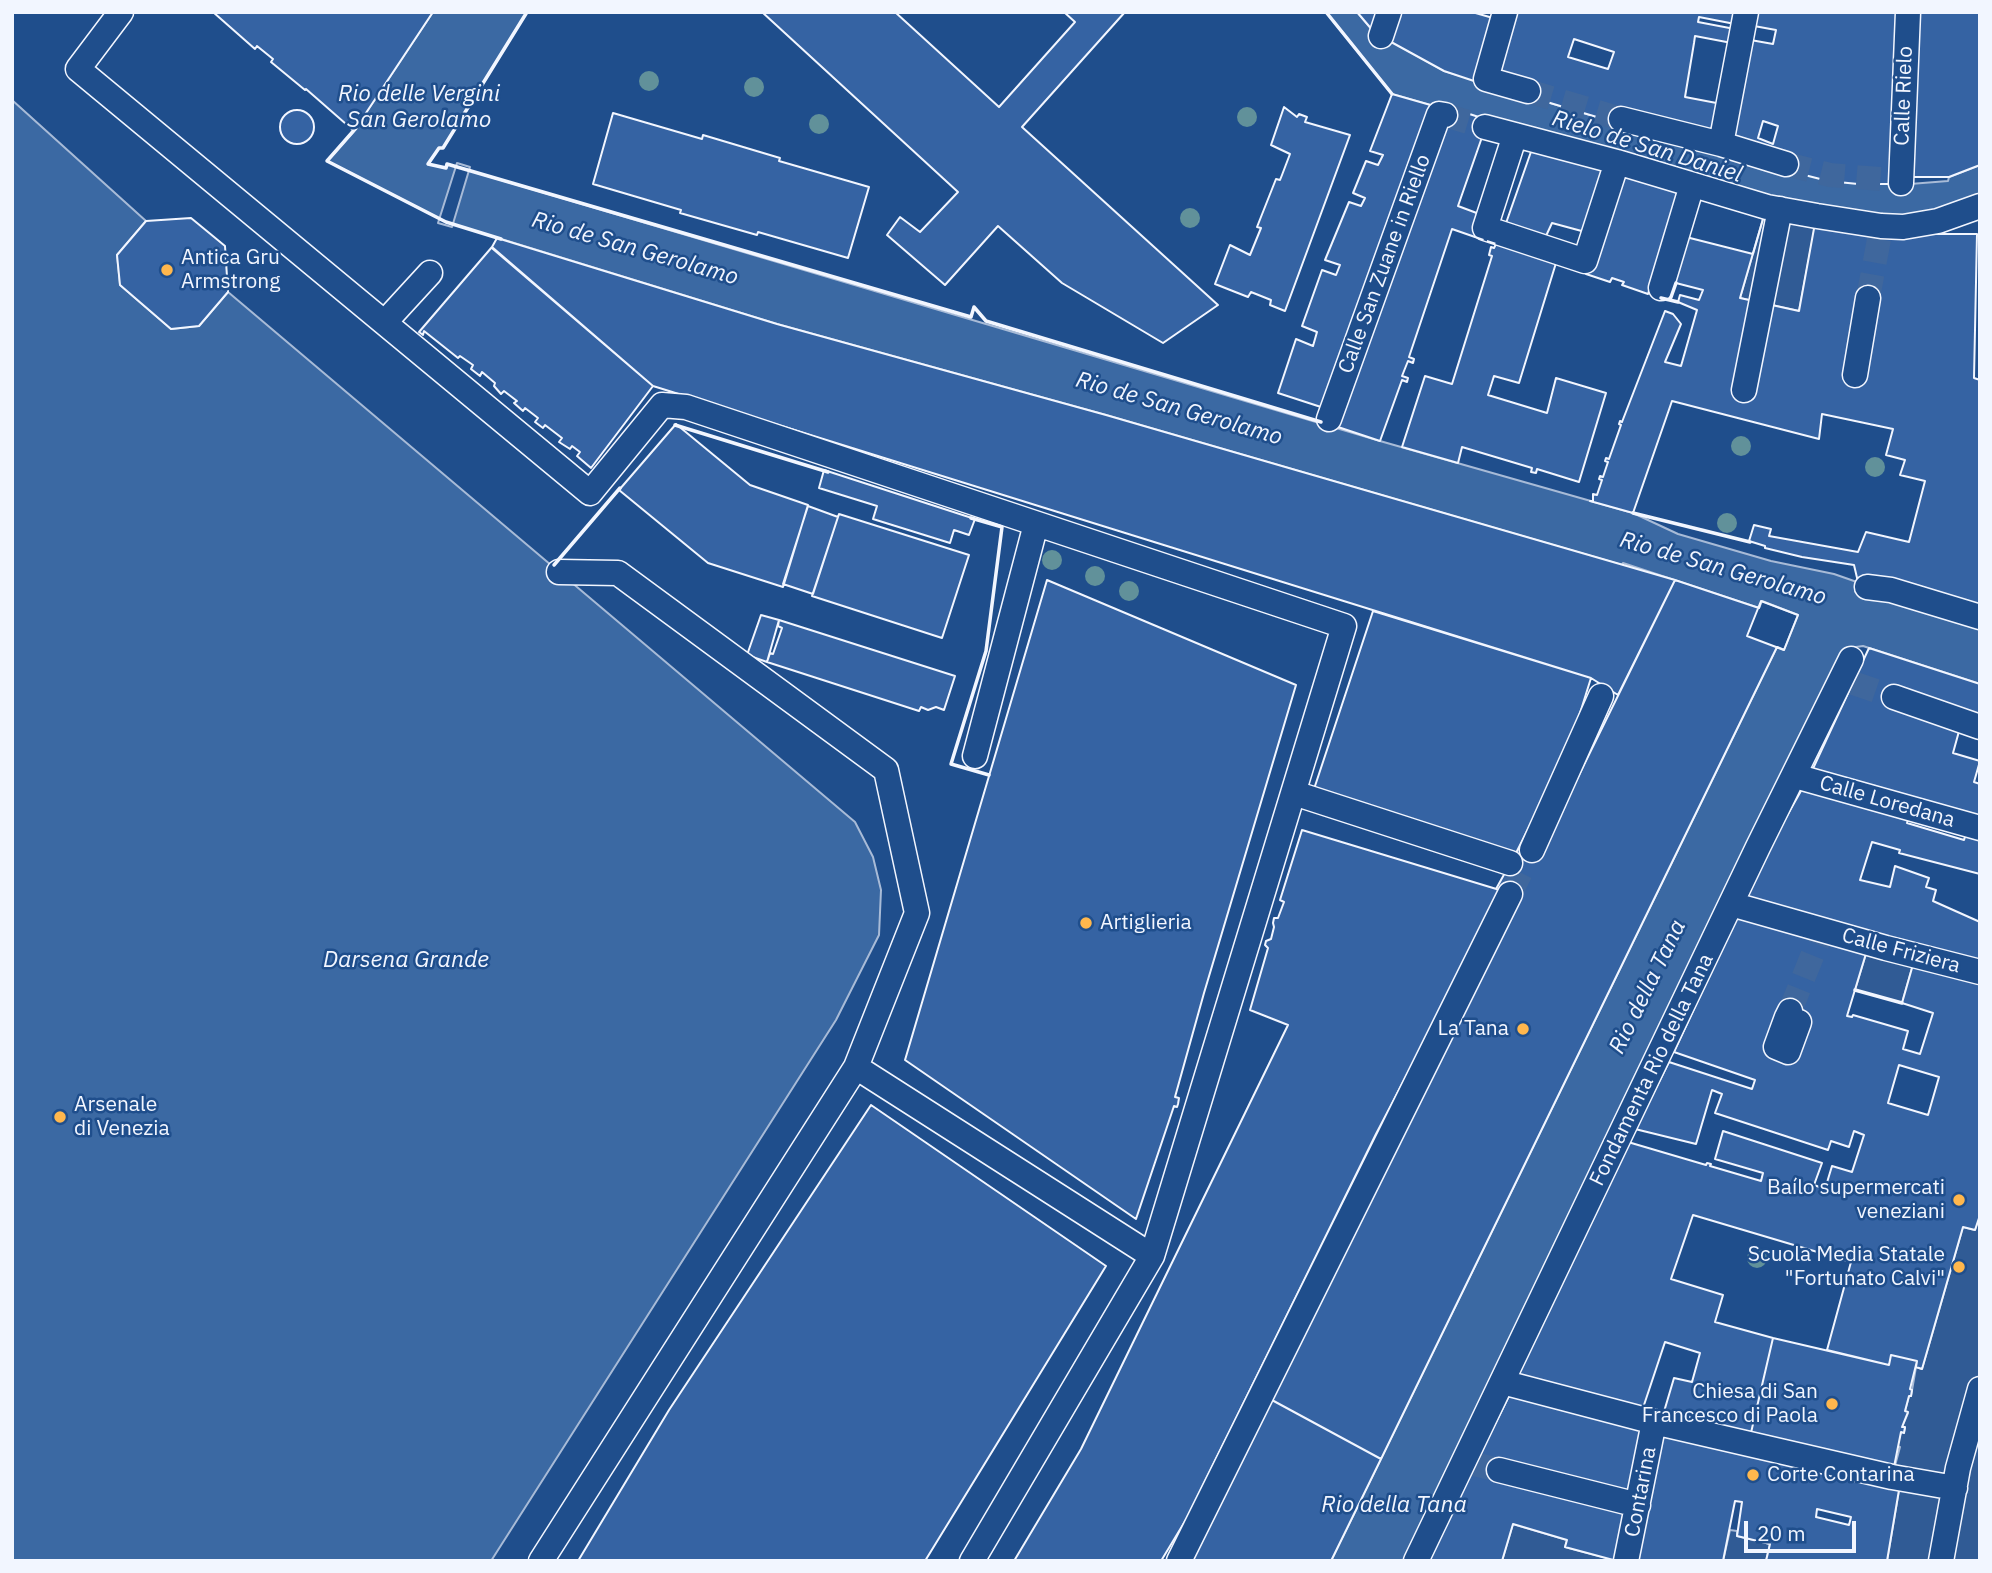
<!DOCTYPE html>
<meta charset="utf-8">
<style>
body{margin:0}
#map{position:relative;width:1992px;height:1573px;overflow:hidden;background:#1f4e8c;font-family:"IBM Plex Sans",sans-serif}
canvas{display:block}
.frame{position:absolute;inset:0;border:14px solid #f2f6ff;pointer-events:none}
.scale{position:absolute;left:1744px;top:1521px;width:112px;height:32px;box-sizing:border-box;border:4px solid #f2f6ff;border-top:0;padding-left:9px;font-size:21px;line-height:24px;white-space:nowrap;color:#f2f6ff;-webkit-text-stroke:5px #1f4e8c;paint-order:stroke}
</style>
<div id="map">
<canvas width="1992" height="1573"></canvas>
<div class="frame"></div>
<div class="scale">20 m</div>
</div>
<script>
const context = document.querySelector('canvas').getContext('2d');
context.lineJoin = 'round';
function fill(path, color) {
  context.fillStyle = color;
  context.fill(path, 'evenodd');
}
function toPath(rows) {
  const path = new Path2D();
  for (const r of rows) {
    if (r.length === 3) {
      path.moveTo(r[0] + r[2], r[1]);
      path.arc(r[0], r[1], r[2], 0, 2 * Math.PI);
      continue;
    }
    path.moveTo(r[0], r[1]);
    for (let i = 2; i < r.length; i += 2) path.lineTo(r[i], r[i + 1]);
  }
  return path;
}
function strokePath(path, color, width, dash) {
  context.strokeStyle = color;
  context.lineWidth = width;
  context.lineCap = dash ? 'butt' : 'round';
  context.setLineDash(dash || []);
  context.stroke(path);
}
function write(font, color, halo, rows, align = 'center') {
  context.font = font + ' "IBM Plex Sans",sans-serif';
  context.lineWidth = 5;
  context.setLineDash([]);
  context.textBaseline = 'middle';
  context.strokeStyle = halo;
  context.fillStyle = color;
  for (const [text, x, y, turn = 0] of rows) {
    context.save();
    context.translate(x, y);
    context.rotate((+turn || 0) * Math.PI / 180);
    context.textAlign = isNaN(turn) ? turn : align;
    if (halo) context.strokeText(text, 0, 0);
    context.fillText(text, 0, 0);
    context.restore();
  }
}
const parking = toPath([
 [1765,212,1817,216,1799,311,1740,298,1765,212],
 [1868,947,1914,961,1902,1003,1855,990,1868,947],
 [1980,1215,1980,1561,1887,1561,1899,1490,1889,1488,1900,1447,1897,1446,1901,1432,1904,1432,1905,1428,1902,1427,1908,1413,1905,1411,1909,1396,1911,1396,1916,1367,1922,1369,1963,1227,1975,1230,1980,1215],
 [1513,1524,1567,1540,1565,1547,1618,1561,1502,1561,1513,1524],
 [1730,1530,1737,1531,1737,1536,1770,1544,1766,1561,1723,1561,1730,1530]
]);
fill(parking, '#305b95');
strokePath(parking, '#a8bbd7', 2);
const water = toPath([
 [433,12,527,12,443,148,439,148,428,164,445,168,447,164,1380,441,1633,513,1678,534,1771,561,1834,574,1980,625,1980,684,1863,646,1849,648,1572,1210,1403,1561,1331,1561,1777,647,1784,650,1798,615,1762,601,1759,608,1623,563,1622,565,1106,415,777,324,446,222,327,161,354,131,433,12],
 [1326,12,1357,12,1374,32,1444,71,1620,124,1910,184,1948,181,1949,177,1980,165,1980,197,1911,219,1760,200,1392,94,1326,12],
 [12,100,146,221,117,255,120,285,171,329,199,326,228,292,855,822,873,857,881,890,879,935,836,1020,491,1561,12,1561,12,100]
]);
fill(water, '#3b69a3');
strokePath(water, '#a8bbd7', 2);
const pier = toPath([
 [457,163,470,167,452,227,438,223,457,163]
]);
fill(pier, '#1f4e8c');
strokePath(pier, '#a8bbd7', 2);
const building = toPath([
 [213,12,433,12,354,131,306,89,305,90,271,62,273,59,257,46,255,49,213,12],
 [762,12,895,12,999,107,1075,22,1064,12,1125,12,1022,127,1218,305,1163,343,1062,283,998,226,945,285,887,235,900,217,920,232,958,192,762,12],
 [1357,12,1386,12,1374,32,1357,12],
 [1391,12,1472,12,1500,20,1480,83,1444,71,1382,37,1391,12],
 [1510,12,1743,12,1740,25,1699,17,1698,22,1740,30,1737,44,1695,36,1694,43,1685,97,1727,105,1720,136,1620,124,1527,96,1491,72,1510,12],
 [1574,39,1614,52,1608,69,1568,57,1574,39],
 [1757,12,1903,12,1892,184,1858,184,1828,181,1785,170,1727,139,1745,39,1773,44,1776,30,1754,26,1757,12],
 [1763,121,1778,126,1773,144,1758,138,1763,121],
 [1913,12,1980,12,1980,165,1949,177,1907,177,1913,12],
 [1392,94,1434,106,1324,408,1278,393,1296,339,1313,346,1317,332,1302,326,1322,270,1336,275,1340,265,1325,260,1349,202,1361,206,1365,198,1353,193,1366,161,1378,165,1383,155,1370,151,1392,94],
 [1284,107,1297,117,1299,114,1307,117,1305,122,1350,135,1285,311,1270,305,1271,300,1251,292,1248,297,1215,284,1230,245,1250,255,1261,228,1257,227,1276,179,1280,180,1282,175,1290,154,1271,145,1284,107],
 [1448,107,1488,120,1458,206,1482,215,1475,237,1452,229,1409,357,1414,359,1413,363,1408,361,1402,376,1408,378,1407,382,1402,380,1380,441,1338,427,1448,107],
 [297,127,17],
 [613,113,702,139,703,135,780,158,779,161,869,187,848,258,758,232,757,235,680,213,681,210,593,184,613,113],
 [1533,146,1609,168,1589,233,1552,223,1546,236,1505,226,1533,146],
 [1617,173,1681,191,1648,294,1622,285,1624,282,1612,278,1610,282,1586,274,1617,173],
 [1699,195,1765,212,1740,298,1799,311,1815,223,1884,234,1977,234,1974,378,1980,380,1980,610,1858,582,1854,565,1802,557,1765,548,1765,546,1749,541,1754,525,1771,529,1769,536,1858,552,1866,532,1909,542,1925,481,1900,475,1905,460,1886,455,1893,429,1822,414,1819,439,1672,401,1633,513,1590,501,1593,501,1593,494,1597,495,1602,480,1599,479,1600,476,1603,477,1608,462,1605,461,1606,458,1609,459,1621,425,1619,424,1620,421,1622,422,1665,311,1673,314,1681,324,1665,362,1681,366,1697,310,1678,302,1680,295,1699,300,1703,290,1672,282,1699,195],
 [1699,195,1765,212,1753,254,1686,237,1699,195],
 [191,218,225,246,228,292,199,326,171,329,120,285,117,255,146,221,191,218],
 [497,238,777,324,1106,415,1675,580,1618,695,1591,678,653,386,493,249,492,247,497,238],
 [1496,244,1556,263,1519,383,1494,376,1488,395,1547,413,1556,378,1606,393,1579,482,1537,469,1536,473,1531,472,1532,468,1462,447,1458,463,1402,447,1425,376,1452,384,1492,256,1489,255,1491,247,1494,248,1496,244],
 [492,247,653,386,591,468,577,456,580,452,572,446,570,449,559,442,562,438,545,425,543,428,535,422,538,418,525,408,523,411,514,403,517,401,504,391,501,394,494,386,495,383,482,372,480,376,471,369,473,365,460,356,458,358,424,331,423,335,419,332,492,247],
 [676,424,750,485,808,505,783,587,708,563,619,490,676,424],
 [824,470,975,519,969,535,954,530,950,543,873,519,877,506,819,488,824,470],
 [808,506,838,517,813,594,783,584,808,506],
 [839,514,969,555,942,638,812,596,839,514],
 [1047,580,1296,685,1204,993,1175,1097,1179,1098,1178,1104,1177,1107,1174,1106,1136,1219,905,1060,1047,580],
 [1675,580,1759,608,1761,601,1798,615,1784,650,1777,647,1381,1459,1270,1399,1503,891,1496,889,1521,844,1540,854,1675,580],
 [1761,601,1798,615,1784,650,1747,636,1761,601],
 [1373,611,1591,678,1561,774,1556,774,1514,857,1314,789,1373,611],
 [761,615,779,620,767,662,747,655,761,615],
 [779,620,955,676,944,710,936,707,928,710,921,707,919,711,767,662,770,653,773,654,782,628,778,626,779,620],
 [1869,648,1980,684,1980,721,1961,724,1953,753,1980,761,1974,782,1980,784,1980,824,1810,775,1869,648],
 [1806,782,1910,814,1907,823,1964,840,1968,828,1980,831,1980,874,1899,853,1900,850,1872,842,1860,880,1890,887,1895,866,1929,878,1926,887,1936,890,1933,901,1980,922,1980,964,1744,902,1767,851,1806,782],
 [1302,830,1503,891,1376,1134,1187,1518,1161,1561,1014,1561,1081,1449,1288,1025,1250,1010,1268,948,1265,945,1266,941,1271,939,1274,927,1273,923,1274,918,1278,918,1284,902,1280,900,1302,830],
 [1739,911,1868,947,1847,1016,1852,1017,1853,1015,1908,1031,1903,1049,1920,1054,1933,1013,1902,1003,1914,961,1980,981,1980,1215,1975,1230,1963,1227,1922,1369,1916,1367,1917,1361,1891,1355,1889,1365,1827,1350,1851,1262,1693,1215,1671,1279,1723,1295,1715,1322,1773,1338,1750,1437,1663,1415,1674,1378,1692,1382,1700,1353,1665,1342,1642,1411,1521,1376,1519,1373,1628,1142,1706,1165,1707,1163,1711,1164,1710,1166,1761,1181,1763,1173,1715,1159,1723,1131,1822,1163,1814,1185,1825,1189,1832,1166,1852,1172,1864,1135,1854,1131,1849,1147,1831,1141,1828,1150,1715,1113,1722,1094,1712,1090,1696,1144,1635,1129,1669,1062,1752,1089,1755,1080,1674,1052,1739,911],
 [1899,1065,1939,1077,1928,1115,1888,1103,1899,1065],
 [871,1105,1106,1266,925,1561,578,1561,669,1410,871,1105],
 [1773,1338,1889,1365,1891,1355,1917,1361,1910,1389,1912,1390,1911,1396,1909,1396,1905,1411,1908,1412,1902,1427,1905,1427,1904,1433,1901,1432,1893,1472,1750,1437,1773,1338],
 [1510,1394,1644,1429,1617,1561,1565,1547,1567,1540,1513,1524,1502,1561,1426,1561,1510,1394],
 [1270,1399,1381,1459,1331,1561,1191,1561,1270,1399],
 [1660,1434,1899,1490,1887,1561,1766,1561,1770,1544,1737,1536,1742,1502,1735,1501,1723,1561,1634,1561,1660,1434],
 [1817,1509,1851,1517,1849,1525,1816,1517,1817,1509]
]);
fill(building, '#3563a3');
strokePath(building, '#f2f6ff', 2);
strokePath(toPath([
 [1528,91,1621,119],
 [1445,115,1485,127],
 [1786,164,1830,175,1892,180],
 [1868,298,1880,234],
 [1853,683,1894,697],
 [1510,894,1524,866,1510,863],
 [1790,1011,1821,934],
 [1474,1464,1499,1470]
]), '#3f679d', 24, [24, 12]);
const pedestrian = toPath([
 [121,12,78,69,590,493,662,405,686,407,1344,626,1152,1256,972,1561],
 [1505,12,1486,79,1528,91],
 [1381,36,1389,12],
 [1621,119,1721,144,1786,164],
 [1485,127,1617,162,1767,207,1817,216,1881,226,1903,227,1938,221,1980,206],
 [1515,135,1485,228,1585,261,1617,162],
 [1721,144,1746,12],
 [1901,183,1908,12],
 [1661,288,1692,185],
 [385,322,430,273],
 [1855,375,1868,298],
 [1744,390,1780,209],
 [1329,419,1439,114,1445,115],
 [559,572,618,573,886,770,917,913,856,1067],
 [1867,587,1891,590,1980,617],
 [1894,697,1980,727],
 [975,756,1036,524],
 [1795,776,1980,828],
 [1294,793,1510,863],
 [1532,850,1601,696],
 [1731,904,1886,948,1980,972],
 [1787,1017,1799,1022,1788,1052,1776,1047,1787,1017,1790,1011],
 [1502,1382,1654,1422,1892,1477,1955,1488],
 [1499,1470,1638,1505],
 [541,1561,856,1067,1152,1256],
 [1179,1561,1510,894],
 [1416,1561,1758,847,1851,659],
 [1626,1561,1654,1422],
 [1941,1561,1958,1468,1980,1389]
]);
strokePath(pedestrian, '#f2f6ff', 27);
strokePath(pedestrian, '#1f4e8c', 24);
strokePath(toPath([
 [1475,237,1496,244]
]), '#f2f6ff', 2, [9, 3.5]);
strokePath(toPath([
 [527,12,443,148,439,148,428,164,446,168,447,164,971,317,974,307,986,321,1321,422],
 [1326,12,1392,94],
 [356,128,327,161,446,222,501,239],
 [1661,298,1678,302],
 [1670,300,1676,283],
 [675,425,828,472],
 [1633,513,1750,542],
 [971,518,1002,527,986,651,951,764,989,775],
 [554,565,620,488],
 [1855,990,1902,1003]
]), '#f2f6ff', 3.5);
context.fillStyle = '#61919a';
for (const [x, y] of [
 [649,81],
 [754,87],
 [1247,117],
 [819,124],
 [1190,218],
 [1741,446],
 [1875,467],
 [1727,523],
 [1052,560],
 [1095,576],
 [1129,591],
 [1757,1258]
]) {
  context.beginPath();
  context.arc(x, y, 10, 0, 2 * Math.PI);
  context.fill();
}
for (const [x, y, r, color] of [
 [167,270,7,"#ffb74d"],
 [1086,923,7,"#ffb74d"],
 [1523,1029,7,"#ffb74d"],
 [60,1117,7,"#ffb74d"],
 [1959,1200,7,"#ffb74d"],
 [1959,1267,7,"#ffb74d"],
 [1832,1404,7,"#ffb74d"],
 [1753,1475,7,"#ffb74d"]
]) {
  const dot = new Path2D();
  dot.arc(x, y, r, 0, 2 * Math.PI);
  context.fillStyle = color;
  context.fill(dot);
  strokePath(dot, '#1f4e8c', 2.5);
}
write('21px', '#f2f6ff', '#1f4e8c', [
 ["Calle Rielo",1904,96,-88],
 ["Calle San Zuane in Riello",1385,264,-70],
 ["Calle Loredana",1887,802,16],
 ["Calle Friziera",1901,951,15],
 ["Fondamenta Rio della Tana",1652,1070,-64],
 ["Contarina",1641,1492,-79]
]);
write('21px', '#f2f6ff', '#1f4e8c', [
 ["Antica Gru",181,258],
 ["Armstrong",181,282],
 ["Artiglieria",1100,923],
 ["La Tana",1509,1029,"right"],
 ["Arsenale",74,1105],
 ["di Venezia",74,1129],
 ["Baílo supermercati",1945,1188,"right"],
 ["veneziani",1945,1212,"right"],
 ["Scuola Media Statale",1945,1255,"right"],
 ["\"Fortunato Calvi\"",1945,1279,"right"],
 ["Chiesa di San",1818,1392,"right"],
 ["Francesco di Paola",1818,1416,"right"],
 ["Corte Contarina",1767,1475]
], 'left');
write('italic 23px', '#f2f6ff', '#1f4e8c', [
 ["Rio delle Vergini",419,94],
 ["San Gerolamo",419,120],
 ["Rielo de San Daniel",1647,147,17],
 ["Rio de San Gerolamo",635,249,16],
 ["Rio de San Gerolamo",1179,409,16],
 ["Rio de San Gerolamo",1723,569,16],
 ["Darsena Grande",406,960],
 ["Rio della Tana",1648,987,-64],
 ["Rio della Tana",1394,1505]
]);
</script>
